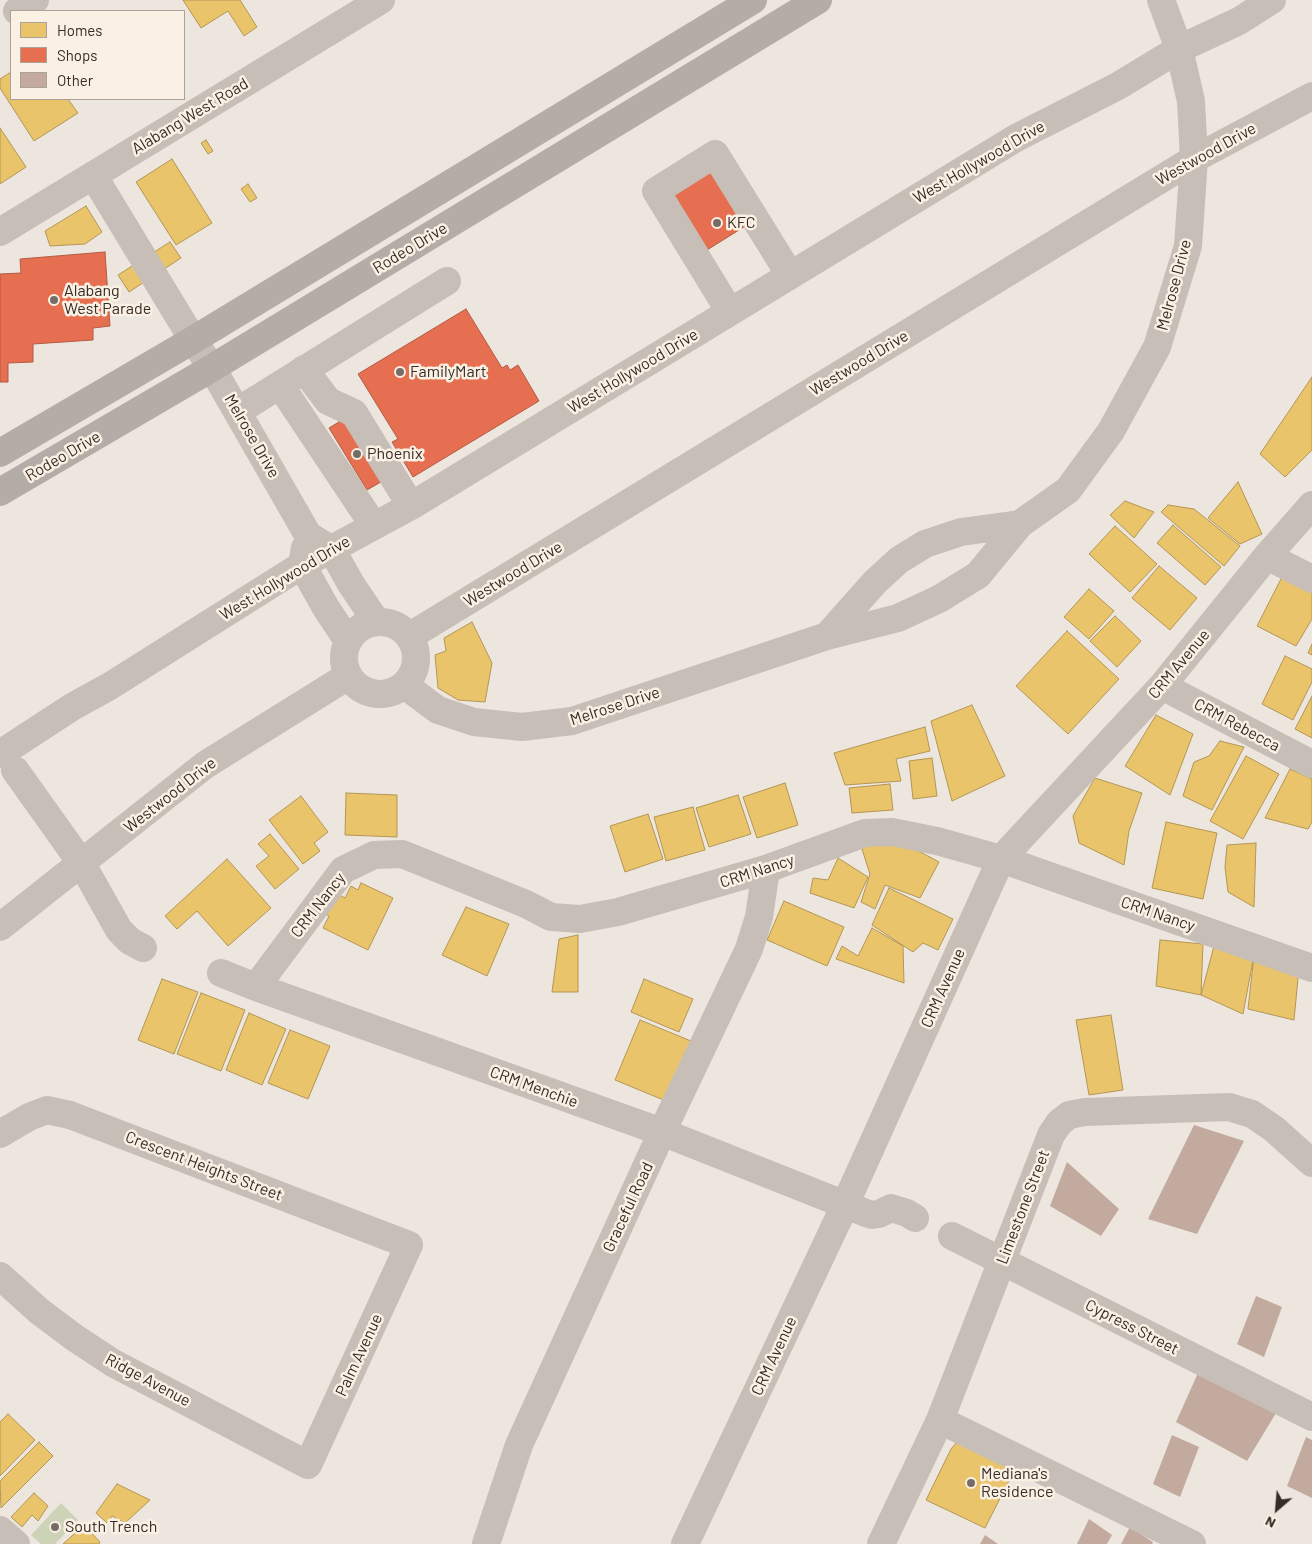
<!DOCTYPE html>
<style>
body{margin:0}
#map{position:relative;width:1312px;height:1544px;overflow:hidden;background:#ede6de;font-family:Barlow,sans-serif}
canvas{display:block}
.legend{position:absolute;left:10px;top:10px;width:175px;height:90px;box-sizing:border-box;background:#faf1e4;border:1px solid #aca298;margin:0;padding:6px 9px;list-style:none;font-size:15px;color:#362b26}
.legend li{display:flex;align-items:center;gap:10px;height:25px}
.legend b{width:25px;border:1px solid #aca298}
.north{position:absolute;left:1252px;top:1484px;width:50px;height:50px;-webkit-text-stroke:4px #faf1e4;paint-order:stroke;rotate:207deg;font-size:14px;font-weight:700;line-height:20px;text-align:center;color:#362b26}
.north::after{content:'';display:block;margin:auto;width:18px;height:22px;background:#362b26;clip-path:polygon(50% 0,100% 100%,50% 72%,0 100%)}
</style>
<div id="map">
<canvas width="1312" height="1544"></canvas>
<ul class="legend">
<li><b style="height:14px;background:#e9c46a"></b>Homes</li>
<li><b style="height:14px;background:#e76f51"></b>Shops</li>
<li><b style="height:14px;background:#c2aa9e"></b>Other</li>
</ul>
<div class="north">N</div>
</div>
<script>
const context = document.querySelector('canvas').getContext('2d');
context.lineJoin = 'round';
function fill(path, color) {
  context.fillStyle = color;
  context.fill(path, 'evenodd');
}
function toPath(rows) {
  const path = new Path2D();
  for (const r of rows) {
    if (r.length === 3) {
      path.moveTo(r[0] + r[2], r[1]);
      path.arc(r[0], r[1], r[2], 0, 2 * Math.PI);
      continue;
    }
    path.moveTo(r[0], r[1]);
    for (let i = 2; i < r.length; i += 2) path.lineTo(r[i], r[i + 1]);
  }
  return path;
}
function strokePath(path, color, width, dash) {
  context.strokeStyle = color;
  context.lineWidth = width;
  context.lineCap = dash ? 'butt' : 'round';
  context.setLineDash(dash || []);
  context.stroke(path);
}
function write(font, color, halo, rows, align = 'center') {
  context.font = font + ' Barlow,sans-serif';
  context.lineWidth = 5;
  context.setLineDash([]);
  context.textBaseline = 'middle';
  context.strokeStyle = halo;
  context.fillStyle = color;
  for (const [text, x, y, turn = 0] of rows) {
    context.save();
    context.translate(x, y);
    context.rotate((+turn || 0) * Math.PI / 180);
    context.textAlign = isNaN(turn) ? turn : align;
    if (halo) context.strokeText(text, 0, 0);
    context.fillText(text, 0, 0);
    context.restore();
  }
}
fill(toPath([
 [61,1503,78,1520,55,1544,41,1544,31,1535]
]), '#cdd3b7');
const homes = toPath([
 [183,0,240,0,257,27,244,36,228,11,201,28,183,0],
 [11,72,11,99,68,99,78,113,34,141,0,88,0,79,11,72],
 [0,128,26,167,0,184,0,128],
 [206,140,213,151,208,154,201,143,206,140],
 [172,159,212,223,176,245,136,182,172,159],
 [248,184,257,198,250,202,241,189,248,184],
 [86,206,102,232,85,244,50,246,45,231,86,206],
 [170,242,181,258,129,292,118,275,170,242],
 [1312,377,1312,450,1285,477,1260,454,1312,377],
 [1238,482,1262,534,1240,544,1208,518,1238,482],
 [1125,501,1154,512,1134,538,1110,515,1125,501],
 [1168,505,1194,509,1240,546,1224,566,1161,512,1168,505],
 [1173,525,1221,567,1205,585,1157,543,1173,525],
 [1115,526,1157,564,1130,592,1089,554,1115,526],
 [1159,566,1197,598,1170,630,1132,598,1159,566],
 [1283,575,1312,591,1312,619,1296,646,1257,626,1283,575],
 [1089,589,1114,611,1089,639,1064,617,1089,589],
 [1115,616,1141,641,1117,667,1090,641,1115,616],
 [472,622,492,663,485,702,458,700,438,688,435,655,446,651,444,638,472,622],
 [1067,631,1119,679,1068,734,1016,686,1067,631],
 [1312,644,1312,655,1308,653,1312,644],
 [1285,656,1312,669,1312,682,1293,720,1262,704,1285,656],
 [1312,696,1312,738,1295,729,1312,696],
 [972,705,1005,776,952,801,931,721,972,705],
 [1156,715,1193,734,1170,795,1125,766,1156,715],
 [925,727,930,751,896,759,901,781,845,785,834,753,925,727],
 [1220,741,1244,747,1212,810,1183,796,1194,762,1209,756,1220,741],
 [1246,756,1279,774,1243,839,1210,821,1246,756],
 [932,758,937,796,913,799,909,761,932,758],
 [1290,769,1312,779,1312,822,1308,829,1265,818,1290,769],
 [1095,778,1142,793,1129,831,1124,865,1079,843,1073,816,1095,778],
 [785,783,798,825,757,838,743,797,785,783],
 [890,784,893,810,852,813,849,788,890,784],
 [346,793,397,795,397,837,345,835,346,793],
 [738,795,751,834,709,847,696,808,738,795],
 [301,796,328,832,314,843,320,851,303,864,269,820,301,796],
 [693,807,705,850,666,861,654,817,693,807],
 [648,814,663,859,625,872,610,826,648,814],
 [1166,822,1217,833,1203,899,1152,888,1166,822],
 [270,834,299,869,275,889,256,866,269,856,258,844,270,834],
 [900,841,939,862,920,898,885,885,875,909,861,902,870,874,860,843,900,841],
 [1256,843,1254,907,1228,892,1225,867,1227,845,1256,843],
 [838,858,868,877,854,908,810,893,813,878,828,880,838,858],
 [227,859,271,908,228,946,197,911,177,929,165,916,227,859],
 [361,883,393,898,368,950,323,928,329,916,325,914,335,893,345,898,351,886,358,890,361,883],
 [889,888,953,919,938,950,923,943,913,952,872,925,889,888],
 [784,901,844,927,827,966,767,940,784,901],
 [466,907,509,924,487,976,442,955,466,907],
 [872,928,903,946,904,983,836,959,842,946,858,956,872,928],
 [578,935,578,992,552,992,559,939,578,935],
 [1160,940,1203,944,1201,995,1156,986,1160,940],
 [1214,946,1254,955,1243,1014,1201,995,1214,946],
 [1254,955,1299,968,1294,1020,1248,1009,1254,955],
 [162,979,198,992,174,1054,138,1040,162,979],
 [644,979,693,999,679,1032,631,1012,644,979],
 [201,993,245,1010,221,1071,177,1054,201,993],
 [249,1013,286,1029,262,1085,226,1070,249,1013],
 [1111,1015,1123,1090,1089,1095,1076,1020,1111,1015],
 [640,1020,691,1041,666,1101,615,1080,640,1020],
 [290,1030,330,1046,308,1099,268,1083,290,1030],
 [8,1414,35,1440,0,1476,0,1422,8,1414],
 [39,1442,53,1456,1,1508,0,1481,39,1442],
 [957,1442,1016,1467,985,1528,926,1500,951,1449,957,1442],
 [117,1484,150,1500,125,1523,112,1516,107,1523,96,1513,117,1484],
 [34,1493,48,1506,38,1521,32,1515,22,1527,11,1517,34,1493],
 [84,1525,100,1542,99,1544,63,1544,84,1525]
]);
fill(homes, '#e9c46a');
strokePath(homes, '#b39656', 1);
const shops = toPath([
 [711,167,747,225,707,250,671,192,711,167],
 [105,252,110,326,93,328,93,340,33,344,33,362,8,363,8,382,0,382,0,274,21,273,20,259,105,252],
 [466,309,502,368,507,365,510,370,518,365,539,401,413,477,392,442,398,439,358,374,466,309],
 [347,417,386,479,367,490,329,428,347,417]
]);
fill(shops, '#e76f51');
strokePath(shops, '#b25b44', 1);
fill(toPath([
 [1194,1125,1244,1141,1197,1234,1148,1219],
 [1067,1162,1119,1209,1101,1236,1050,1206],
 [1256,1296,1282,1307,1264,1357,1237,1344],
 [1198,1373,1276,1413,1247,1461,1176,1422],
 [1172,1435,1199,1447,1180,1497,1153,1484],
 [1306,1437,1312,1440,1312,1498,1287,1486],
 [1089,1519,1112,1535,1107,1544,1077,1544],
 [1130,1527,1153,1542,1152,1544,1121,1544],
 [985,1535,998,1544,980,1544]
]), '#c2aa9e');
strokePath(toPath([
 [17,11,35,0],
 [93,175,193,340,212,368,308,535,332,550,351,584,376,621],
 [0,232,381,0],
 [730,312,656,191,715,154,790,275],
 [304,369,328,401,354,413,411,506],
 [280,385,374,526],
 [238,411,447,281],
 [305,548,302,565,326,608,348,641],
 [1267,556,1312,579],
 [380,658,36],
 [410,636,1194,159,1312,96],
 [827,636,875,582,899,560,925,544,961,532,1020,524],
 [406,684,415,693,438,710,474,722,522,727,572,721,827,636,898,618,939,599,978,575,1020,524,1068,490,1111,431,1157,347,1188,246,1194,159,1191,101,1179,49,1161,0],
 [1162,686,1312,764],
 [0,754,72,707,110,686,302,565,411,506,1016,138,1118,86,1179,49,1239,21,1272,0],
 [15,770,82,864,119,930,130,941,143,948],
 [0,927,205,765,348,676],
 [221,973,256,987,662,1132,866,1213,872,1215,879,1214,891,1208,907,1213,915,1218],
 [256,987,343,870,374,855,402,854,526,904,551,917,580,919,618,912,766,869,865,833,892,832,937,841,1001,859,1312,968],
 [0,1134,29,1117,47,1110,70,1115,409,1245,308,1465,113,1363,75,1338,39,1311,0,1276],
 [952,1236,1312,1417],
 [940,1420,1192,1544],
 [0,1530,16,1544],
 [486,1544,519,1445,662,1132,749,949,759,917,766,869],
 [685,1544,845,1205,1001,859,1162,686,1267,556,1312,505],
 [881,1544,940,1420,1051,1135,1059,1123,1069,1115,1085,1112,1229,1107,1252,1114,1274,1129,1312,1163]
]), '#c6beb7', 28);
strokePath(toPath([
 [0,453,193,340,753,0],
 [0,492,212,368,818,0]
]), '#b4ada7', 28);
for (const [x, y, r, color] of [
 [717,223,5,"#766c66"],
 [54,300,5,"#766c66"],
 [400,372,5,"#766c66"],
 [357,454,5,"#766c66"],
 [971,1483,5,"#766c66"],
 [55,1527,5,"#766c66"]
]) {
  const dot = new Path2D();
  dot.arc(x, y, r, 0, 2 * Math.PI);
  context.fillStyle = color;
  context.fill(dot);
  strokePath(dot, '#faf1e4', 2);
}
write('16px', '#362b26', '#faf1e4', [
 ["Alabang West Road",190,116,-31],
 ["Westwood Drive",1206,154,-29],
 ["West Hollywood Drive",979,162,-30],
 ["Rodeo Drive",410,248,-31],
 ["Melrose Drive",1174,285,-75],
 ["Westwood Drive",859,363,-31],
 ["West Hollywood Drive",633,371,-31],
 ["Melrose Drive",252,436,60],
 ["Rodeo Drive",63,456,-30],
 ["Westwood Drive",513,574,-31],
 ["West Hollywood Drive",285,578,-31],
 ["CRM Avenue",1179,664,-50],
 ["Melrose Drive",615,706,-18],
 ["CRM Rebecca",1237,725,28],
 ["Westwood Drive",170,795,-38],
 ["CRM Nancy",757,871,-18],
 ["CRM Nancy",318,905,-52],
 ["CRM Nancy",1158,914,19],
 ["CRM Avenue",943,988,-66],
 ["CRM Menchie",534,1087,20],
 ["Crescent Heights Street",204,1166,21],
 ["Graceful Road",628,1207,-65],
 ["Limestone Street",1023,1207,-69],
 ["Cypress Street",1132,1327,27],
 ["Palm Avenue",359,1355,-65],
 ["CRM Avenue",774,1356,-65],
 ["Ridge Avenue",148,1380,28]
]);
write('16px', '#362b26', '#faf1e4', [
 ["KFC",727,223],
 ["Alabang",64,291],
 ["West Parade",64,309],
 ["FamilyMart",410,372],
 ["Phoenix",367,454],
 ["Mediana's",981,1474],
 ["Residence",981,1492],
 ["South Trench",65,1527]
], 'left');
</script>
